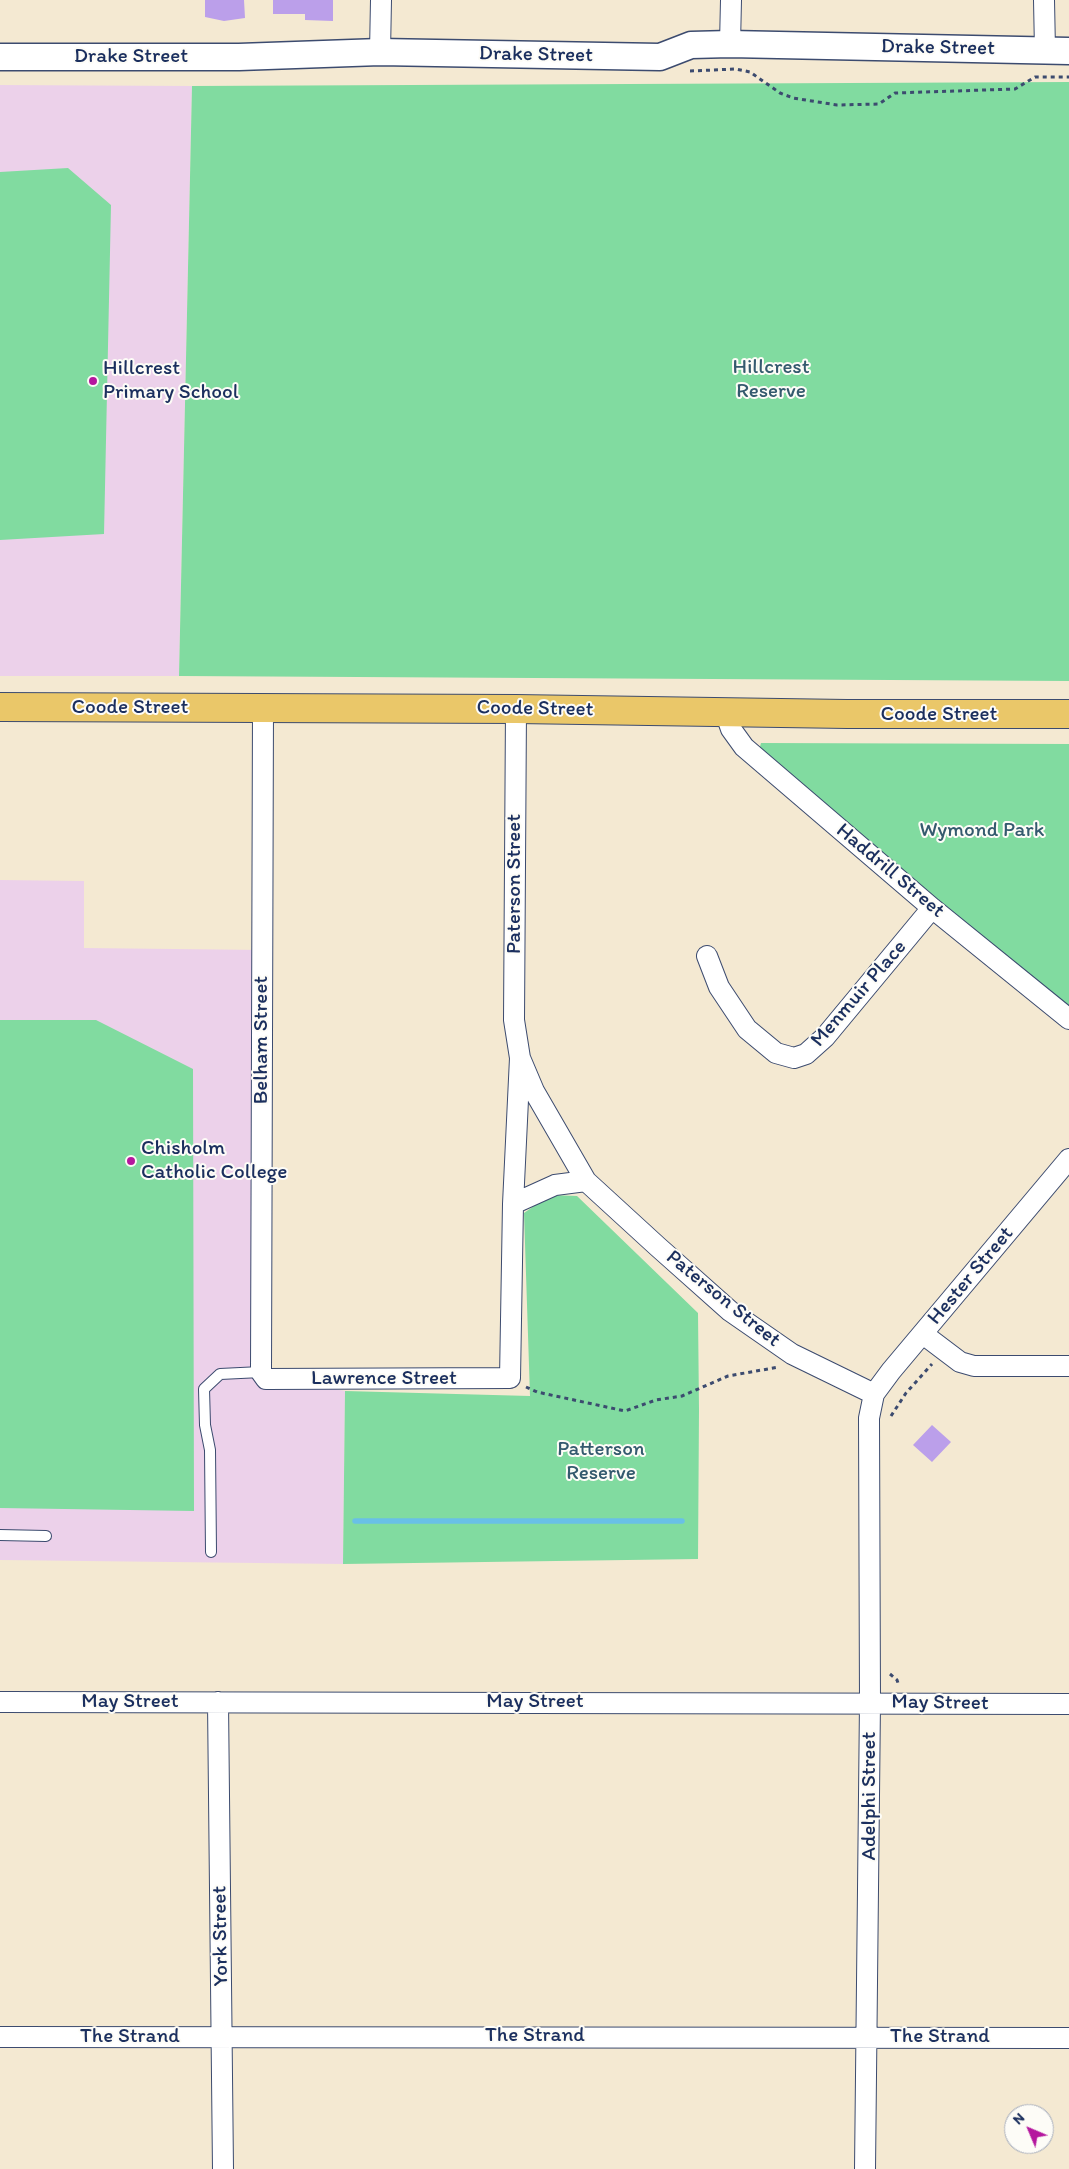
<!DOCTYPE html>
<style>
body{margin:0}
#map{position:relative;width:1069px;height:2169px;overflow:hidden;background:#f4e9d2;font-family:Itim,sans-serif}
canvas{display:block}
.north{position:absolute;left:1004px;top:2104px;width:50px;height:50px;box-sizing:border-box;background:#fdfcf7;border:1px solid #a3aaba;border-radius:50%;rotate:315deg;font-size:14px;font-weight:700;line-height:20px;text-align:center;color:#1b2f5e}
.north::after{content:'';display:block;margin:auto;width:18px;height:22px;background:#b5179e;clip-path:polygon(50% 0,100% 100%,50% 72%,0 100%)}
</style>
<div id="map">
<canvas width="1069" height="2169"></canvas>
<div class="north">N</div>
</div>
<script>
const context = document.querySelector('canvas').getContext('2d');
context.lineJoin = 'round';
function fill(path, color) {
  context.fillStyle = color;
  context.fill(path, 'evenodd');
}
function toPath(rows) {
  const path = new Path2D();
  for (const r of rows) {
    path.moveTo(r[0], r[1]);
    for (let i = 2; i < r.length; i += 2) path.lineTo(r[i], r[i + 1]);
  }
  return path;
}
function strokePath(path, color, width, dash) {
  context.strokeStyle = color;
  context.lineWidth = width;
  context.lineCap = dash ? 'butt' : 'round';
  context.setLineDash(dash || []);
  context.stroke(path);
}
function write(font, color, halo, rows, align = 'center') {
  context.font = font + ' Itim,sans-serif';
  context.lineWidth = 4;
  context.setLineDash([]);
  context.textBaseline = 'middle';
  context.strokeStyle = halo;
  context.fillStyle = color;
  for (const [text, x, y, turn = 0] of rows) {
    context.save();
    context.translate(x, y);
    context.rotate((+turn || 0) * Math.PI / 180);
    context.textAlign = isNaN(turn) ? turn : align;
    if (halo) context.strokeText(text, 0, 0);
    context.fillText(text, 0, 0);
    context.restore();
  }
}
fill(toPath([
 [0,85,192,86,179,676,0,676],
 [0,880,84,881,84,948,264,950,261,1372,345,1391,343,1564,0,1560]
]), '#ecd1ea');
fill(toPath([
 [1069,82,1069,681,179,676,192,86],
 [68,168,111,205,104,534,0,540,0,172],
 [761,743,1069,744,1069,1015,757,758],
 [0,1020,96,1020,193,1069,194,1511,0,1508],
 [550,1195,577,1196,698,1313,699,1410,698,1559,343,1564,345,1391,530,1396,524,1213]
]), '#81dba0');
strokePath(toPath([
 [355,1521,682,1521]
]), '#69c0e6', 5.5);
fill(toPath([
 [205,0,244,0,245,18,224,21,205,17],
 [273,0,333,0,333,21,305,20,305,14,273,14],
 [932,1425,951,1442,932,1462,913,1445]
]), '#bb9fea');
const service = toPath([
 [0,1535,46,1536],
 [211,1552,210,1450,205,1425,204,1389,220,1374,261,1372]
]);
const minor = toPath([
 [1044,0,1045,50],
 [730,44,731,0],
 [380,52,381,0],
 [263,708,261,1372,266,1379,510,1378,513,1204,520,1058],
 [516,709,514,1020,520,1058,534,1091,586,1181,657,1246,730,1311,792,1354,874,1394],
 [725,712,731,729,744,747,932,908,1069,1019],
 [707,956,719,987,747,1029,776,1053,794,1058,806,1054,825,1037,932,908],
 [513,1204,555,1185,586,1181],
 [923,1334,960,1362,974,1366,1069,1366],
 [0,1702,1069,1704],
 [218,1702,223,2169],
 [0,2037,1069,2038],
 [865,2169,870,1702,869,1418,874,1394,891,1371,1069,1159]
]);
const tertiary = toPath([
 [0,57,239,57,380,52,660,57,691,45,730,44,1069,51]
]);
const primary = toPath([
 [0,707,516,709,847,714,1069,714]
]);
strokePath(service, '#3c4b6f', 12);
strokePath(minor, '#3c4b6f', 22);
strokePath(tertiary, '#3c4b6f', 29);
strokePath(primary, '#3c4b6f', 30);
strokePath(toPath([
 [690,71,736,69,750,72,780,93,793,98,837,105,879,104,895,93,1015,89,1035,77,1069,77],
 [526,1387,537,1392,625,1411,656,1400,682,1396,728,1376,779,1367],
 [891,1416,906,1393,932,1364],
 [890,1674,897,1680,899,1686]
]), '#3c4b6f', 3, [4, 4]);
strokePath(service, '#fff', 10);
strokePath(minor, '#fff', 20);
strokePath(tertiary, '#fff', 26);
strokePath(primary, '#eac769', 28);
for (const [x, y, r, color] of [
 [93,381,5,"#b5179e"],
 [131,1161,5,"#b5179e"]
]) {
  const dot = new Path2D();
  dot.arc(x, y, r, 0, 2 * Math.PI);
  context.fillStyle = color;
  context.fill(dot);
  strokePath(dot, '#fdfcf7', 2);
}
write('21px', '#1b2f5e', '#fdfcf7', [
 ["Drake Street",938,48,1],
 ["Drake Street",536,55,1],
 ["Drake Street",131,57],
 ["Coode Street",130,708],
 ["Coode Street",535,709,1],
 ["Coode Street",939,715],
 ["Haddrill Street",890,871,40],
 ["Paterson Street",515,884,-90],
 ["Menmuir Place",859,994,-49],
 ["Belham Street",262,1040,-90],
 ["Hester Street",971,1276,-50],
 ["Paterson Street",723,1299,39],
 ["Lawrence Street",384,1379],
 ["May Street",130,1702],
 ["May Street",535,1702],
 ["May Street",940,1703,1],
 ["Adelphi Street",870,1796,-90],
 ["York Street",221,1936,-91],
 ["The Strand",535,2036],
 ["The Strand",130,2037],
 ["The Strand",940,2037]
]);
write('21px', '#345a6e', '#fdfcf7', [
 ["Hillcrest",771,368],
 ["Reserve",771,392],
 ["Wymond Park",982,831],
 ["Patterson",601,1450],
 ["Reserve",601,1474]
]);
write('21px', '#1b2f5e', '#fdfcf7', [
 ["Hillcrest",103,369],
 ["Primary School",103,393],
 ["Chisholm",141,1149],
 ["Catholic College",141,1173]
], 'left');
</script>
